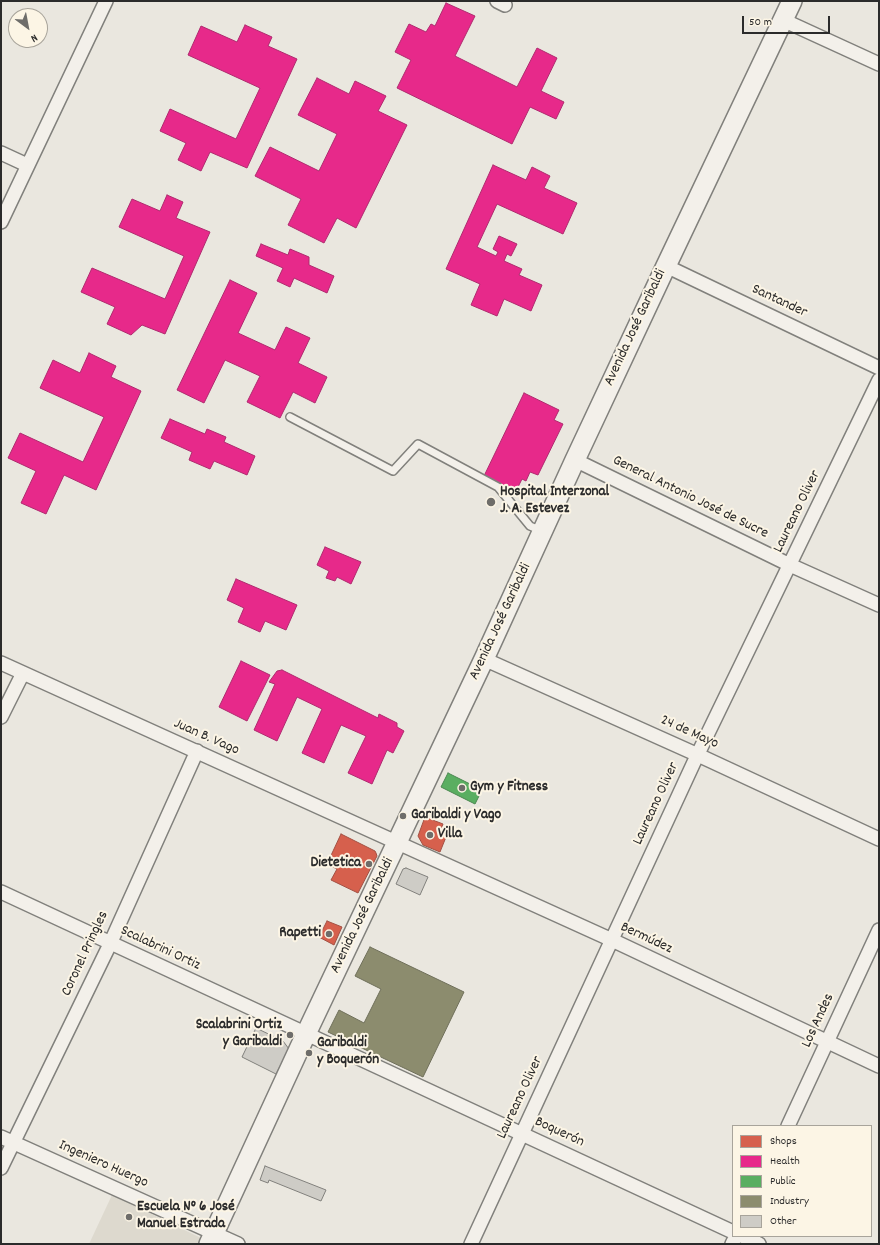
<!DOCTYPE html>
<meta charset="utf-8">
<style>
body{margin:0}
#map{position:relative;width:880px;height:1245px;overflow:hidden;background:#eae7df;font-family:Dekko,sans-serif}
canvas{display:block}
.frame{position:absolute;inset:0;border:2px solid #2b2b2b;pointer-events:none}
.legend{position:absolute;left:732px;top:1125px;width:140px;height:112px;box-sizing:border-box;background:#fcf5e5;border:1px solid #a8a49b;margin:0;padding:5px 7px;list-style:none;font-size:12px;color:#2b2b2b}
.legend li{display:flex;align-items:center;gap:8px;height:20px}
.legend b{width:20px;border:1px solid #a8a49b}
.north{position:absolute;left:8px;top:8px;width:40px;height:40px;box-sizing:border-box;background:#fcf5e5;border:1px solid #a8a49b;border-radius:50%;rotate:148deg;font-size:11px;font-weight:700;line-height:16px;text-align:center;color:#2b2b2b}
.north::after{content:'';display:block;margin:auto;width:14px;height:18px;background:#6e6d6a;clip-path:polygon(50% 0,100% 100%,50% 72%,0 100%)}
.scale{position:absolute;left:742px;top:16px;width:88px;height:18px;box-sizing:border-box;border:2px solid #2b2b2b;border-top:0;padding-left:5px;font-size:12px;line-height:14px;white-space:nowrap;color:#2b2b2b;-webkit-text-stroke:3px #fcf5e5;paint-order:stroke}
</style>
<div id="map">
<canvas width="880" height="1245"></canvas>
<div class="frame"></div>
<ul class="legend">
<li><b style="height:11px;background:#d6604d"></b>Shops</li>
<li><b style="height:11px;background:#e7298a"></b>Health</li>
<li><b style="height:11px;background:#5aae61"></b>Public</li>
<li><b style="height:11px;background:#8c8c6e"></b>Industry</li>
<li><b style="height:11px;background:#ceccc6"></b>Other</li>
</ul>
<div class="north">N</div>
<div class="scale">50 m</div>
</div>
<script>
const context = document.querySelector('canvas').getContext('2d');
context.lineJoin = 'round';
function fill(path, color) {
  context.fillStyle = color;
  context.fill(path, 'evenodd');
}
function toPath(rows) {
  const path = new Path2D();
  for (const r of rows) {
    path.moveTo(r[0], r[1]);
    for (let i = 2; i < r.length; i += 2) path.lineTo(r[i], r[i + 1]);
  }
  return path;
}
function strokePath(path, color, width, dash) {
  context.strokeStyle = color;
  context.lineWidth = width;
  context.lineCap = dash ? 'butt' : 'round';
  context.setLineDash(dash || []);
  context.stroke(path);
}
function write(font, color, halo, rows, align = 'center') {
  context.font = font + ' Dekko,sans-serif';
  context.lineWidth = 4;
  context.setLineDash([]);
  context.textBaseline = 'middle';
  context.strokeStyle = halo;
  context.fillStyle = color;
  for (const [text, x, y, turn = 0] of rows) {
    context.save();
    context.translate(x, y);
    context.rotate((+turn || 0) * Math.PI / 180);
    context.textAlign = isNaN(turn) ? turn : align;
    if (halo) context.strokeText(text, 0, 0);
    context.fillText(text, 0, 0);
    context.restore();
  }
}
fill(toPath([
 [112,1195,201,1238,198,1244,89,1244]
]), '#ddd9ce');
const shops = toPath([
 [425,817,443,824,439,834,446,837,440,852,423,845,418,836,425,817],
 [341,834,375,851,376,853,377,856,358,893,331,880,337,869,327,864,341,834],
 [327,921,342,927,334,945,317,936,320,930,322,931,327,921]
]);
fill(shops, '#d6604d');
strokePath(shops, '#a35043', 1);
const health = toPath([
 [446,3,475,16,455,56,517,87,537,48,557,58,541,91,564,102,556,119,530,107,512,144,397,88,411,60,395,52,409,24,426,32,431,24,435,26,446,3],
 [245,25,272,37,268,46,297,59,247,168,210,152,201,171,178,160,186,143,160,131,170,109,236,139,260,88,188,55,201,26,237,42,245,25],
 [317,78,349,94,355,81,386,96,378,111,407,125,356,228,337,218,324,243,288,225,301,199,255,176,270,147,319,171,337,134,298,115,317,78],
 [493,165,526,180,532,167,550,176,544,188,577,203,563,234,497,204,477,247,496,256,498,252,493,249,499,236,517,244,511,256,507,254,504,261,522,269,519,275,542,285,531,311,504,299,497,316,471,305,480,284,446,269,493,165],
 [167,195,183,202,176,218,210,232,165,334,142,325,131,335,107,324,115,307,81,292,92,268,165,299,184,256,119,227,132,199,160,211,167,195],
 [261,244,288,255,290,249,309,257,309,265,334,276,327,293,294,278,290,287,277,281,283,268,256,256,261,244],
 [230,280,257,293,238,333,275,350,286,327,310,338,298,363,327,377,315,403,293,392,280,418,247,402,260,376,225,360,204,403,177,390,230,280],
 [89,353,116,366,111,377,141,391,96,490,64,475,46,514,21,503,36,471,8,458,20,433,83,462,104,417,40,388,53,360,80,373,89,353],
 [524,393,559,410,554,420,563,424,538,475,530,472,526,481,522,479,516,491,484,476,524,393],
 [170,419,205,434,207,429,226,437,224,442,255,456,247,475,214,461,210,469,189,460,192,452,161,438,170,419],
 [325,547,361,562,351,584,337,577,335,581,326,578,329,571,317,565,325,547],
 [236,579,297,605,286,630,265,621,260,632,238,622,244,608,227,600,236,579],
 [241,661,270,675,247,721,219,707,241,661],
 [282,670,378,718,379,714,397,723,397,727,404,731,393,753,387,750,372,784,348,773,366,736,341,725,324,763,302,753,322,709,297,697,277,741,254,730,275,684,269,682,277,671,282,670]
]);
fill(health, '#e7298a');
strokePath(health, '#af2a6e', 1);
const public = toPath([
 [448,773,482,790,475,804,441,787,448,773]
]);
fill(public, '#5aae61');
strokePath(public, '#4c8751', 1);
const industry = toPath([
 [370,947,464,992,423,1077,328,1032,339,1010,364,1023,381,989,355,976,370,947]
]);
fill(industry, '#8c8c6e');
strokePath(industry, '#6f6f5a', 1);
const building = toPath([
 [406,868,428,877,420,895,396,884,403,869,406,868],
 [256,1028,283,1041,289,1049,276,1074,242,1057,256,1028],
 [265,1166,326,1190,321,1201,269,1180,268,1183,260,1180,265,1166]
]);
fill(building, '#ceccc6');
strokePath(building, '#81807c', 1);
const lane = toPath([
 [290,417,393,471,418,444,498,487,530,526,542,531]
]);
const street = toPath([
 [497,1,505,5],
 [783,20,879,64],
 [1,153,27,165],
 [1,222,106,1],
 [666,266,879,368],
 [575,460,790,565,879,605],
 [484,659,698,755,879,839],
 [1,663,612,940,879,1066],
 [1,717,23,673],
 [1,892,733,1232],
 [788,1126,879,930],
 [1,1137,238,1244],
 [1,1168,110,944,197,751],
 [742,1236,759,1244],
 [471,1244,695,760,879,380],
 [732,1244,736,1236]
]);
const secondary = toPath([
 [209,1244,306,1034,484,659,575,460,666,266,792,1]
]);
strokePath(lane, '#81807c', 10);
strokePath(street, '#81807c', 16);
strokePath(secondary, '#81807c', 22);
strokePath(lane, '#f3f0ea', 7);
strokePath(street, '#f3f0ea', 13);
strokePath(secondary, '#f3f0ea', 19);
for (const [x, y, r, color] of [
 [491,502,5,"#6e6d6a"],
 [462,788,4,"#6e6d6a"],
 [403,816,4,"#6e6d6a"],
 [430,835,4,"#6e6d6a"],
 [369,864,4,"#6e6d6a"],
 [329,934,4,"#6e6d6a"],
 [290,1035,4,"#6e6d6a"],
 [309,1053,4,"#6e6d6a"],
 [129,1217,4,"#6e6d6a"]
]) {
  const dot = new Path2D();
  dot.arc(x, y, r, 0, 2 * Math.PI);
  context.fillStyle = color;
  context.fill(dot);
  strokePath(dot, '#fcf5e5', 1.5);
}
write('15px', '#2b2b2b', '#fcf5e5', [
 ["Santander",779,302,25],
 ["Avenida José Garibaldi",636,328,-65],
 ["General Antonio José de Sucre",690,498,26],
 ["Laureano Oliver",798,512,-64],
 ["Avenida José Garibaldi",501,622,-65],
 ["24 de Mayo",689,733,24],
 ["Juan B. Vago",206,738,24],
 ["Laureano Oliver",657,804,-65],
 ["Avenida José Garibaldi",363,916,-64],
 ["Bermúdez",646,939,25],
 ["Scalabrini Ortiz",160,949,25],
 ["Coronel Pringles",86,954,-65],
 ["Los Andes",819,1021,-65],
 ["Laureano Oliver",521,1098,-65],
 ["Boquerón",559,1133,25],
 ["Ingeniero Huergo",103,1165,24]
]);
write('bold 15px', '#2b2b2b', '#fcf5e5', [
 ["Hospital Interzonal",500,493],
 ["J. A. Estevez",500,510],
 ["Gym y Fitness",470,788],
 ["Garibaldi y Vago",411,816],
 ["Villa",438,835],
 ["Dietetica",361,864,"right"],
 ["Rapetti",321,934,"right"],
 ["Scalabrini Ortiz",282,1026,"right"],
 ["y Garibaldi",282,1043,"right"],
 ["Garibaldi",317,1044],
 ["y Boquerón",317,1061],
 ["Escuela N° 6 José",137,1208],
 ["Manuel Estrada",137,1225]
], 'left');
</script>
